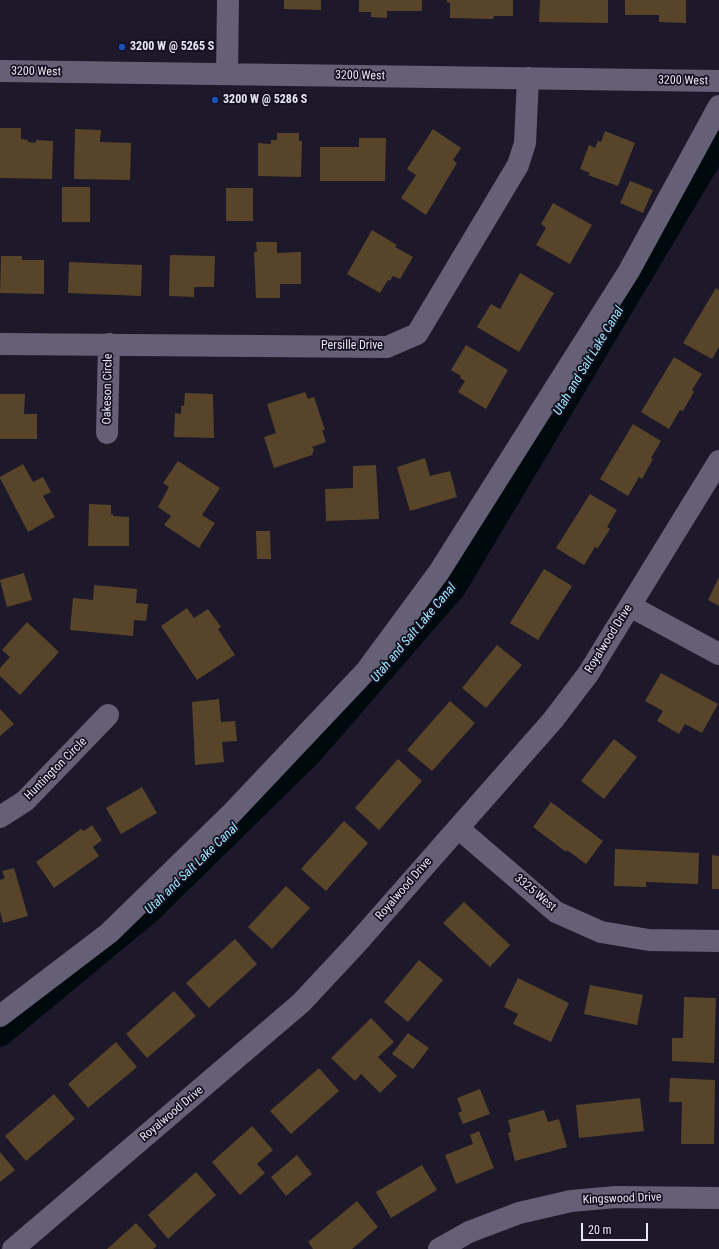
<!DOCTYPE html>
<style>
body{margin:0}
#map{position:relative;width:719px;height:1249px;overflow:hidden;background:#1d182a;font-family:"Roboto Condensed",sans-serif}
canvas{display:block}
.scale{position:absolute;left:581px;top:1223px;width:67px;height:18px;box-sizing:border-box;border:2px solid #eae7f4;border-top:0;padding-left:5px;font-size:12px;line-height:14px;white-space:nowrap;color:#eae7f4;-webkit-text-stroke:3px #140f20;paint-order:stroke}
</style>
<div id="map">
<canvas width="719" height="1249"></canvas>
<div class="scale">20 m</div>
</div>
<script>
const context = document.querySelector('canvas').getContext('2d');
context.lineJoin = 'round';
function toPath(rows) {
  const path = new Path2D();
  for (const r of rows) {
    path.moveTo(r[0], r[1]);
    for (let i = 2; i < r.length; i += 2) path.lineTo(r[i], r[i + 1]);
  }
  return path;
}
function strokePath(path, color, width, dash) {
  context.strokeStyle = color;
  context.lineWidth = width;
  context.lineCap = dash ? 'butt' : 'round';
  context.setLineDash(dash || []);
  context.stroke(path);
}
function fill(path, color) {
  context.fillStyle = color;
  context.fill(path, 'evenodd');
}
function write(font, color, halo, rows, align = 'center') {
  context.font = font + ' "Roboto Condensed",sans-serif';
  context.lineWidth = 3.5;
  context.setLineDash([]);
  context.textBaseline = 'middle';
  context.strokeStyle = halo;
  context.fillStyle = color;
  for (const [text, x, y, turn = 0] of rows) {
    context.save();
    context.translate(x, y);
    context.rotate((+turn || 0) * Math.PI / 180);
    context.textAlign = isNaN(turn) ? turn : align;
    if (halo) context.strokeText(text, 0, 0);
    context.fillText(text, 0, 0);
    context.restore();
  }
}
strokePath(toPath([
 [0,1035,151,910,310,754,454,588,719,143]
]), '#00090d', 24);
fill(toPath([
 [284,0,321,0,321,10,284,9],
 [359,0,422,0,422,11,387,11,387,18,371,17,371,12,359,12],
 [447,0,513,0,513,16,494,16,493,19,450,18,450,3,447,2],
 [540,0,608,0,608,23,539,22],
 [625,0,686,0,686,23,659,22,659,15,625,15],
 [0,128,21,128,21,139,28,140,28,142,36,143,36,140,53,141,52,179,0,178],
 [75,129,101,130,100,142,131,143,130,180,74,179],
 [433,129,461,148,453,160,457,163,426,215,401,198,416,175,407,169],
 [605,131,635,143,618,186,588,175,590,173,580,169,589,145,595,148,598,141,601,142],
 [277,133,299,133,299,141,302,141,301,177,258,176,258,143,271,144,271,140,277,140],
 [359,138,386,138,385,181,320,181,320,147,359,147],
 [630,181,653,190,643,213,620,203],
 [62,187,90,187,90,222,62,222],
 [226,188,253,188,253,221,226,221],
 [553,203,592,225,570,264,536,245,546,228,541,224],
 [372,230,397,245,395,247,413,257,400,279,393,276,390,281,388,280,380,293,347,274],
 [256,242,277,242,277,253,301,252,301,284,280,284,280,298,256,298,254,252,257,252],
 [170,255,215,256,214,287,194,287,194,297,169,296],
 [1,256,22,256,22,260,44,260,44,294,0,293],
 [69,262,142,265,141,296,68,293],
 [520,273,554,293,519,352,477,327,491,304,500,309],
 [716,288,719,290,719,347,712,359,683,343],
 [466,345,508,370,486,409,458,392,465,381,460,378,461,376,451,370],
 [674,357,702,374,692,390,694,392,683,411,680,410,669,429,641,412],
 [305,392,308,399,314,397,325,430,322,430,326,442,312,447,314,450,312,455,274,468,264,437,276,433,267,404],
 [185,393,213,394,214,438,174,437,175,413,181,414,181,406,184,406],
 [0,394,25,394,24,414,37,414,37,439,0,439],
 [633,424,661,441,651,458,653,459,642,479,639,477,628,496,600,479],
 [425,458,430,476,450,471,457,497,410,511,397,467],
 [178,461,220,488,202,515,215,523,199,548,164,525,171,516,158,507,169,487,163,483],
 [23,464,33,482,43,477,51,492,43,496,55,517,28,532,0,478,0,477],
 [376,465,379,519,326,521,325,489,353,488,353,466],
 [590,494,617,510,607,527,610,529,598,548,595,547,584,565,556,548],
 [89,504,111,505,111,514,113,514,113,516,129,517,129,546,88,546],
 [256,531,270,531,271,559,257,559],
 [544,569,572,586,538,640,510,623],
 [24,573,32,600,7,607,0,580],
 [719,577,719,606,708,600],
 [94,585,137,589,136,603,148,604,146,621,134,620,133,636,70,630,73,598,93,600],
 [187,608,194,618,208,609,221,627,218,629,235,655,197,680,161,626],
 [27,622,59,652,20,695,0,676,0,668,10,657,2,650],
 [497,645,522,665,486,708,462,688],
 [661,673,718,704,702,733,685,724,679,734,657,721,663,711,645,701],
 [219,699,221,722,235,721,237,741,222,742,224,762,195,765,192,702],
 [450,701,475,723,432,771,407,750],
 [0,709,14,724,0,736],
 [614,739,637,757,604,799,581,781],
 [398,759,422,781,379,830,355,808],
 [142,787,157,813,121,834,106,808],
 [551,802,603,841,586,864,567,850,566,852,533,827],
 [344,821,368,843,326,891,301,869],
 [92,825,102,840,93,847,99,856,54,888,36,862,81,829,84,831],
 [615,849,699,853,698,884,646,882,646,887,614,886],
 [712,855,719,856,719,889,712,889],
 [14,868,28,916,3,923,0,911,0,880,5,878,2,871],
 [286,886,310,908,272,949,248,927],
 [464,902,510,945,490,967,443,923],
 [235,939,257,964,209,1008,186,983],
 [419,960,443,980,408,1022,384,1002],
 [518,978,569,1003,551,1042,513,1024,518,1014,504,1007],
 [590,985,643,995,637,1025,584,1014],
 [174,991,196,1016,147,1058,126,1034],
 [684,997,716,998,714,1063,672,1061,672,1038,683,1038],
 [371,1018,394,1042,378,1057,397,1076,380,1093,361,1074,355,1081,331,1058],
 [408,1033,429,1048,413,1069,392,1054],
 [116,1042,137,1067,88,1108,68,1084],
 [319,1068,339,1091,291,1134,270,1111],
 [670,1078,715,1080,714,1144,681,1144,682,1102,669,1102],
 [480,1089,490,1114,463,1124,458,1113,462,1111,457,1098],
 [54,1094,75,1119,26,1161,5,1136],
 [640,1098,644,1131,579,1138,576,1105],
 [544,1110,548,1122,559,1119,567,1147,515,1161,508,1133,511,1132,508,1120],
 [252,1126,273,1150,257,1164,265,1173,240,1195,212,1162],
 [479,1131,494,1168,456,1184,445,1155,473,1144,470,1135],
 [0,1152,15,1170,0,1182],
 [297,1155,312,1174,286,1196,271,1177],
 [422,1165,437,1190,391,1218,376,1192],
 [196,1172,216,1195,168,1239,148,1215],
 [357,1201,378,1227,352,1249,313,1249,308,1242],
 [136,1223,157,1246,153,1249,107,1249]
]), '#584529');
strokePath(toPath([
 [0,71,719,81],
 [227,74,228,0],
 [0,344,387,347,417,334,518,165,525,143,528,78],
 [107,433,109,344],
 [630,606,719,654],
 [0,817,25,801,108,715],
 [458,828,556,912,601,932,649,940,719,941],
 [0,1016,109,933,230,815,366,671,439,572,629,271,719,106],
 [13,1249,301,1003,357,943,553,720,588,674,719,461],
 [439,1249,469,1232,519,1213,571,1201,616,1197,719,1198]
]), '#656076', 22);
for (const [x, y, r, color] of [
 [122,47,4,"#1a4fb4"],
 [215,100,4,"#1a4fb4"]
]) {
  const dot = new Path2D();
  dot.arc(x, y, r, 0, 2 * Math.PI);
  context.fillStyle = color;
  context.fill(dot);
  strokePath(dot, '#140f20', 1.5);
}
write('bold 12px', '#eae7f4', '#140f20', [
 ["3200 W @ 5265 S",130,47],
 ["3200 W @ 5286 S",223,100]
], 'left');
write('12px', '#eae7f4', '#140f20', [
 ["3200 West",36,72,1],
 ["3200 West",360,76,1],
 ["3200 West",683,81,1],
 ["Persille Drive",352,346],
 ["Oakeson Circle",108,389,-89],
 ["Royalwood Drive",609,639,-58],
 ["Huntington Circle",56,769,-45],
 ["Royalwood Drive",404,889,-49],
 ["3325 West",535,893,40],
 ["Royalwood Drive",172,1114,-40],
 ["Kingswood Drive",622,1199,-2]
]);
write('italic 13px', '#9deafc', '#140f20', [
 ["Utah and Salt Lake Canal",589,361,-59],
 ["Utah and Salt Lake Canal",414,633,-50],
 ["Utah and Salt Lake Canal",192,869,-44]
]);
</script>
